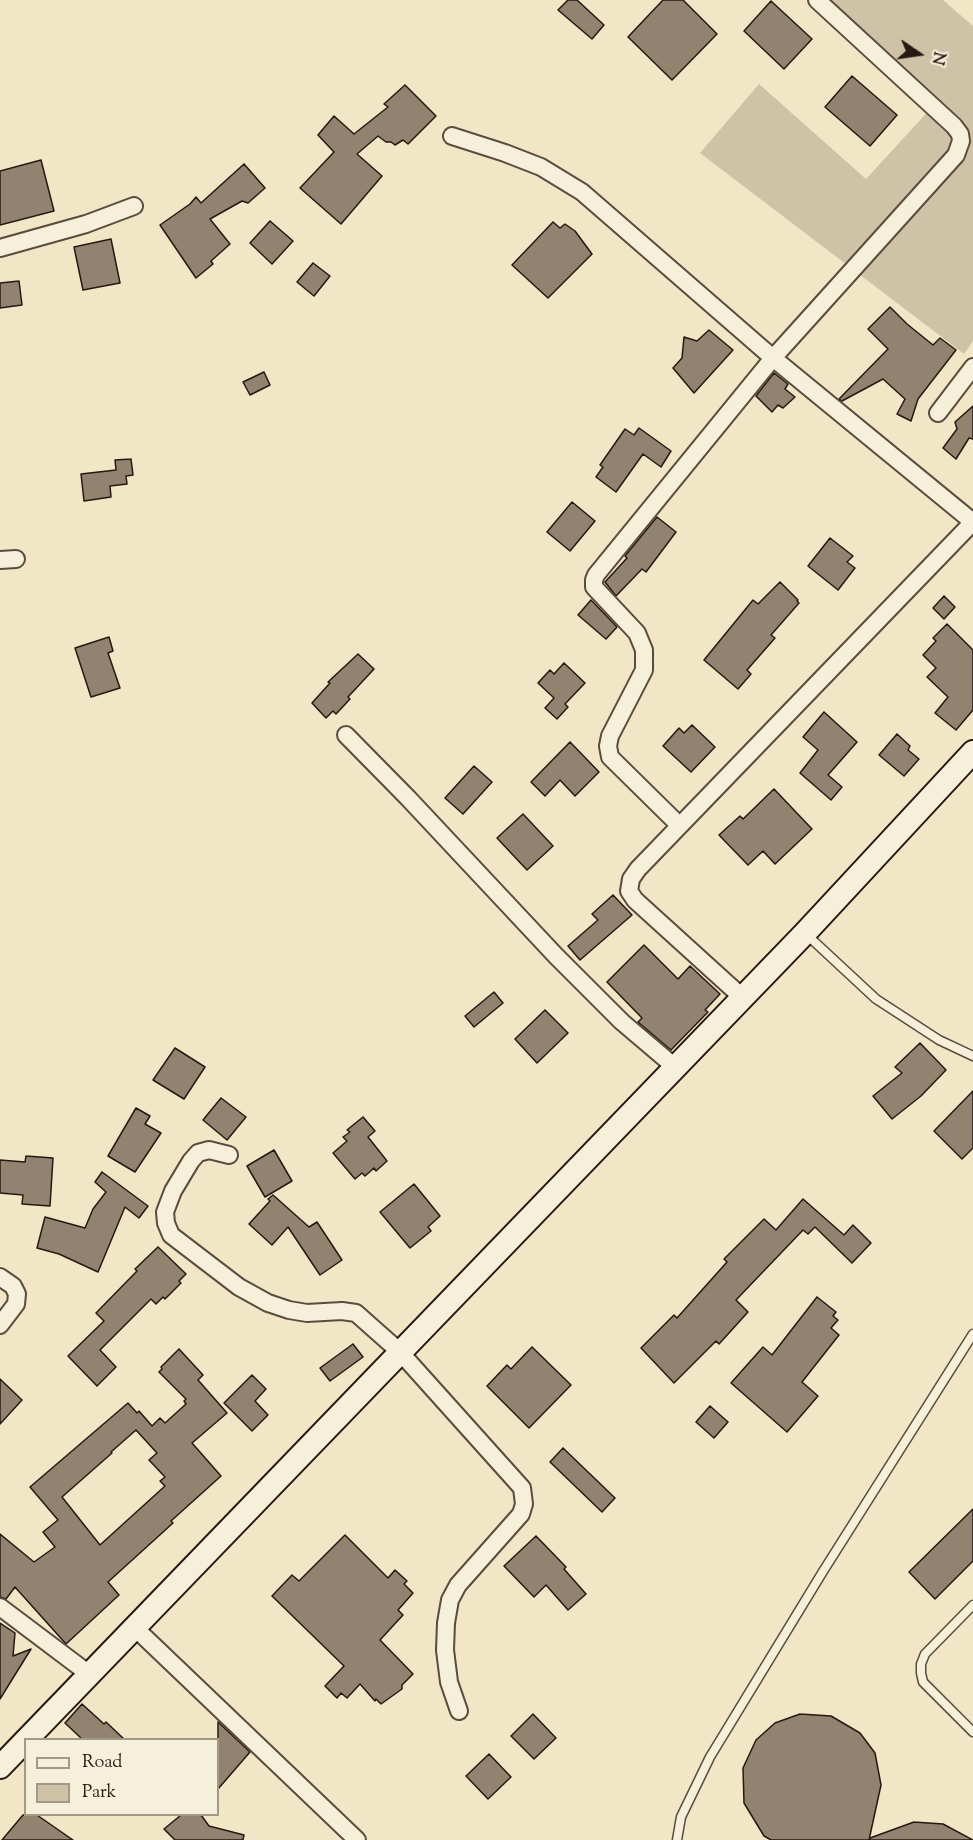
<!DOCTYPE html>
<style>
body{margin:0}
#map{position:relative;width:973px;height:1840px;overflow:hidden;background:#f1e6c5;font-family:"Sorts Mill Goudy",serif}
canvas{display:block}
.legend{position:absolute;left:24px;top:1738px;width:195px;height:78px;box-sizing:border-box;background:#f6efd9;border:2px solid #a49989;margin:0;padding:8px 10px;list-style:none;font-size:18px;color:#281812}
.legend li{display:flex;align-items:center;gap:12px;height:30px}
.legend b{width:30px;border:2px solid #a49989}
.north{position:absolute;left:889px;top:24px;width:60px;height:60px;-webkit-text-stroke:4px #f6efd9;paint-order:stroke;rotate:103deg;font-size:16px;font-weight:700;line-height:24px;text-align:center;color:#281812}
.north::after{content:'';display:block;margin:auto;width:21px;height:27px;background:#281812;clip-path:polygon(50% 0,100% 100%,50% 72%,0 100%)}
</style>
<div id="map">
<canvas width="973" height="1840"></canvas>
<ul class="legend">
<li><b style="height:8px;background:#f6efd9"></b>Road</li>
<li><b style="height:16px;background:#cfc3a7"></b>Park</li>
</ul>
<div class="north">N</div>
</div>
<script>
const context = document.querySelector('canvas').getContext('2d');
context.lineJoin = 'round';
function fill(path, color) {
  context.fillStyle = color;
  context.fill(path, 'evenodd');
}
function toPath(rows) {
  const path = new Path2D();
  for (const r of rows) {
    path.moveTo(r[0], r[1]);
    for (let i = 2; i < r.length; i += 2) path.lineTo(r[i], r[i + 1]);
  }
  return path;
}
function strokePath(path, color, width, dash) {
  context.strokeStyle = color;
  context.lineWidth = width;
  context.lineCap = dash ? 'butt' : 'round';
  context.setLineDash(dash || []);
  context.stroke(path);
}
fill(toPath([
 [824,0,943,0,973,26,973,341,964,354,700,153,759,84,866,179,933,106]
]), '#cfc3a7');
const building = toPath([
 [568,0,577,0,604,25,592,39,558,10,568,0],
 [663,0,683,0,717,34,672,80,628,37,663,0],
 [771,1,812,39,784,69,744,31,771,1],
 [852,76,897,115,870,146,825,107,852,76],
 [405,85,436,116,408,144,403,140,395,145,391,142,386,142,378,136,357,154,382,176,341,224,300,188,334,152,318,135,334,116,354,134,388,107,384,104,405,85],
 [41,160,54,211,0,225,0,171,41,160],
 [244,164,265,188,248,203,242,201,210,219,230,244,211,261,213,264,196,278,160,225,190,204,196,197,201,203,244,164],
 [270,221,293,241,272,264,250,243,270,221],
 [553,222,560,228,565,224,575,231,592,254,548,298,512,265,553,222],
 [111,239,120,283,83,290,74,247,111,239],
 [313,263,330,276,314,296,297,282,313,263],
 [19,281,22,305,0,308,0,283,19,281],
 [890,307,907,324,933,345,940,338,956,350,918,399,911,421,897,414,905,399,883,379,842,401,839,399,888,349,868,329,890,307],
 [709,330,733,350,694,393,673,368,682,358,684,337,697,341,709,330],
 [264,372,270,385,250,395,243,382,264,372],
 [774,373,788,384,785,389,795,397,783,408,778,405,772,412,756,396,774,373],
 [973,406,973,439,969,438,956,459,943,448,957,429,955,422,973,406],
 [639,428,671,451,661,467,643,454,616,492,596,477,603,467,600,465,625,429,634,435,639,428],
 [131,459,133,475,126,476,127,484,110,486,111,497,84,501,81,474,116,470,115,460,131,459],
 [572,502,595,521,570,551,547,532,572,502],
 [657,517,676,532,646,572,642,569,616,596,605,582,627,558,625,556,657,517],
 [830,538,853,556,847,562,855,568,838,590,808,566,830,538],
 [780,582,798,600,797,601,799,603,771,635,775,638,747,670,751,674,738,689,704,660,753,600,758,604,780,582],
 [944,596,955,607,944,619,933,608,944,596],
 [591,600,617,627,606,639,578,615,591,600],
 [947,624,973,650,973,710,956,730,935,713,948,697,927,677,936,668,923,655,936,641,933,638,947,624],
 [109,637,113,651,108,653,120,688,91,697,75,648,109,637],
 [358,654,374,669,348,697,350,699,336,714,333,711,326,718,312,703,330,683,328,682,358,654],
 [564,663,585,683,565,704,568,707,557,719,545,708,554,698,538,683,550,670,554,674,564,663],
 [824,712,857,742,828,775,842,787,831,800,800,773,818,750,803,737,824,712],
 [692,725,715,747,691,772,663,746,679,728,684,733,692,725],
 [897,734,910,746,908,750,919,759,904,776,879,755,897,734],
 [570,742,599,772,575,796,560,780,545,796,531,782,570,742],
 [474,766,492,782,463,814,445,798,474,766],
 [774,789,812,829,775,864,763,851,748,865,719,835,740,816,743,819,774,789],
 [523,814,553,846,527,870,497,838,523,814],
 [613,895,632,915,580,960,568,946,598,920,592,914,613,895],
 [644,945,678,979,690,966,720,994,705,1010,708,1012,671,1050,638,1022,642,1018,607,982,644,945],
 [494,992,503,1003,474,1027,465,1016,494,992],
 [545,1010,568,1033,537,1063,515,1039,545,1010],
 [920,1043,946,1070,921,1096,892,1119,873,1096,902,1073,895,1067,920,1043],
 [175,1048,205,1067,184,1099,153,1080,175,1048],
 [973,1091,973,1148,962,1159,934,1131,973,1091],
 [221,1098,246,1117,227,1140,203,1120,221,1098],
 [136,1108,150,1116,145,1124,161,1133,135,1172,108,1156,136,1108],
 [363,1117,375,1131,368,1137,387,1161,376,1171,374,1168,365,1176,362,1173,355,1179,333,1153,347,1141,343,1137,350,1132,347,1130,363,1117],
 [274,1150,292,1181,265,1197,247,1166,274,1150],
 [26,1156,53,1158,50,1206,22,1204,23,1195,0,1193,0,1160,25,1162,26,1156],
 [102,1172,148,1206,139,1218,125,1207,98,1272,59,1254,37,1248,45,1217,85,1228,93,1209,106,1192,95,1182,102,1172],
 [414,1184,440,1216,428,1227,431,1231,410,1248,380,1212,414,1184],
 [273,1195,309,1227,317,1222,342,1260,320,1275,288,1227,272,1245,249,1224,270,1201,268,1199,273,1195],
 [803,1199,844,1235,853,1225,871,1243,852,1263,815,1227,808,1234,803,1230,736,1300,748,1312,719,1344,716,1341,674,1383,641,1348,674,1315,677,1318,727,1262,724,1259,764,1219,776,1230,803,1199],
 [158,1247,186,1274,179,1281,181,1283,165,1299,163,1297,156,1304,151,1299,100,1350,116,1367,97,1386,68,1356,104,1321,96,1313,137,1271,135,1269,158,1247],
 [817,1297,836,1312,833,1316,838,1320,831,1328,839,1335,802,1382,818,1396,787,1432,731,1383,763,1347,772,1355,817,1297],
 [353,1344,363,1357,330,1381,320,1368,353,1344],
 [532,1347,571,1385,529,1428,487,1386,507,1365,511,1369,532,1347],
 [179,1349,203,1375,198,1380,227,1413,192,1443,221,1476,171,1521,173,1523,108,1582,119,1595,66,1644,15,1587,6,1599,0,1597,0,1534,34,1562,55,1547,43,1532,58,1520,30,1487,128,1403,137,1413,139,1411,152,1426,160,1418,165,1423,186,1404,184,1401,186,1399,159,1372,162,1369,161,1367,179,1349],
 [136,1430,157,1453,149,1460,165,1477,160,1481,165,1486,100,1545,62,1497,112,1453,111,1452,136,1430],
 [252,1375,266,1389,255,1401,268,1415,252,1431,224,1403,252,1375],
 [0,1379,22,1400,0,1424,0,1379],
 [710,1406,728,1422,714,1438,696,1422,710,1406],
 [563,1448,615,1498,602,1512,550,1462,563,1448],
 [973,1509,973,1561,935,1599,909,1572,973,1509],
 [345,1535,388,1578,395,1570,407,1581,404,1584,413,1593,398,1610,403,1615,380,1640,413,1674,402,1685,402,1689,381,1704,376,1699,375,1701,360,1684,347,1698,341,1693,337,1698,325,1686,344,1666,272,1596,292,1575,299,1581,345,1535],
 [536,1536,566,1567,564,1569,586,1594,568,1610,546,1585,534,1597,504,1566,536,1536],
 [0,1623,15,1633,13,1656,31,1649,0,1699,0,1623],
 [82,1704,104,1724,106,1722,125,1740,83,1740,65,1723,82,1704],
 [533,1714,556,1738,534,1759,511,1736,533,1714],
 [800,1714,831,1716,860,1733,875,1753,881,1785,869,1840,771,1840,764,1836,744,1803,743,1768,756,1740,775,1723,800,1714],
 [218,1722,250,1752,218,1789,218,1722],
 [489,1754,511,1777,488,1799,466,1776,489,1754],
 [23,1815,37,1815,73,1840,2,1840,23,1815],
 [181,1815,201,1815,209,1826,244,1835,243,1840,175,1840,164,1829,181,1815],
 [914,1822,943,1824,973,1840,870,1840,870,1838,914,1822]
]);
fill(building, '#91836f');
strokePath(building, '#281812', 1.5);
const lane = toPath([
 [806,934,876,999,939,1040,973,1056],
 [973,1605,925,1654,921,1664,921,1673,923,1682,973,1732],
 [677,1840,681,1817,710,1757,822,1573,973,1334]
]);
const street = toPath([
 [817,0,954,126,960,134,961,141,956,155,773,358,973,522],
 [452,136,505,153,541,167,582,192,773,358,596,575,594,580,594,587,637,633,644,650,644,670,610,736,608,746,610,757,679,825],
 [0,248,86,224,134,206],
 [938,413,973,367],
 [0,560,16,559],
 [346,735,408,798,556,956,622,1022,675,1067],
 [743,998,635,900,629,891,631,879,638,869,973,522],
 [229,1155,209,1150,198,1153,191,1161,173,1191,165,1212,166,1223,171,1235,239,1287,268,1303,289,1310,307,1313,342,1311,356,1313,400,1352,522,1488,524,1504,521,1514,458,1585,450,1600,446,1623,445,1650,449,1682,459,1711],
 [0,1277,13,1286,17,1294,16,1304,0,1325],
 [0,1607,89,1674],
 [134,1627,357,1840]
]);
const secondary = toPath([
 [0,1767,805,933,973,752]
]);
strokePath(lane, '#5a4c3f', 11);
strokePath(street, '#5a4c3f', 20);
strokePath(secondary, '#281812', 26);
strokePath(lane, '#f6efd9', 8);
strokePath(street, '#f6efd9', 16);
strokePath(secondary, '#f6efd9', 22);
</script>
